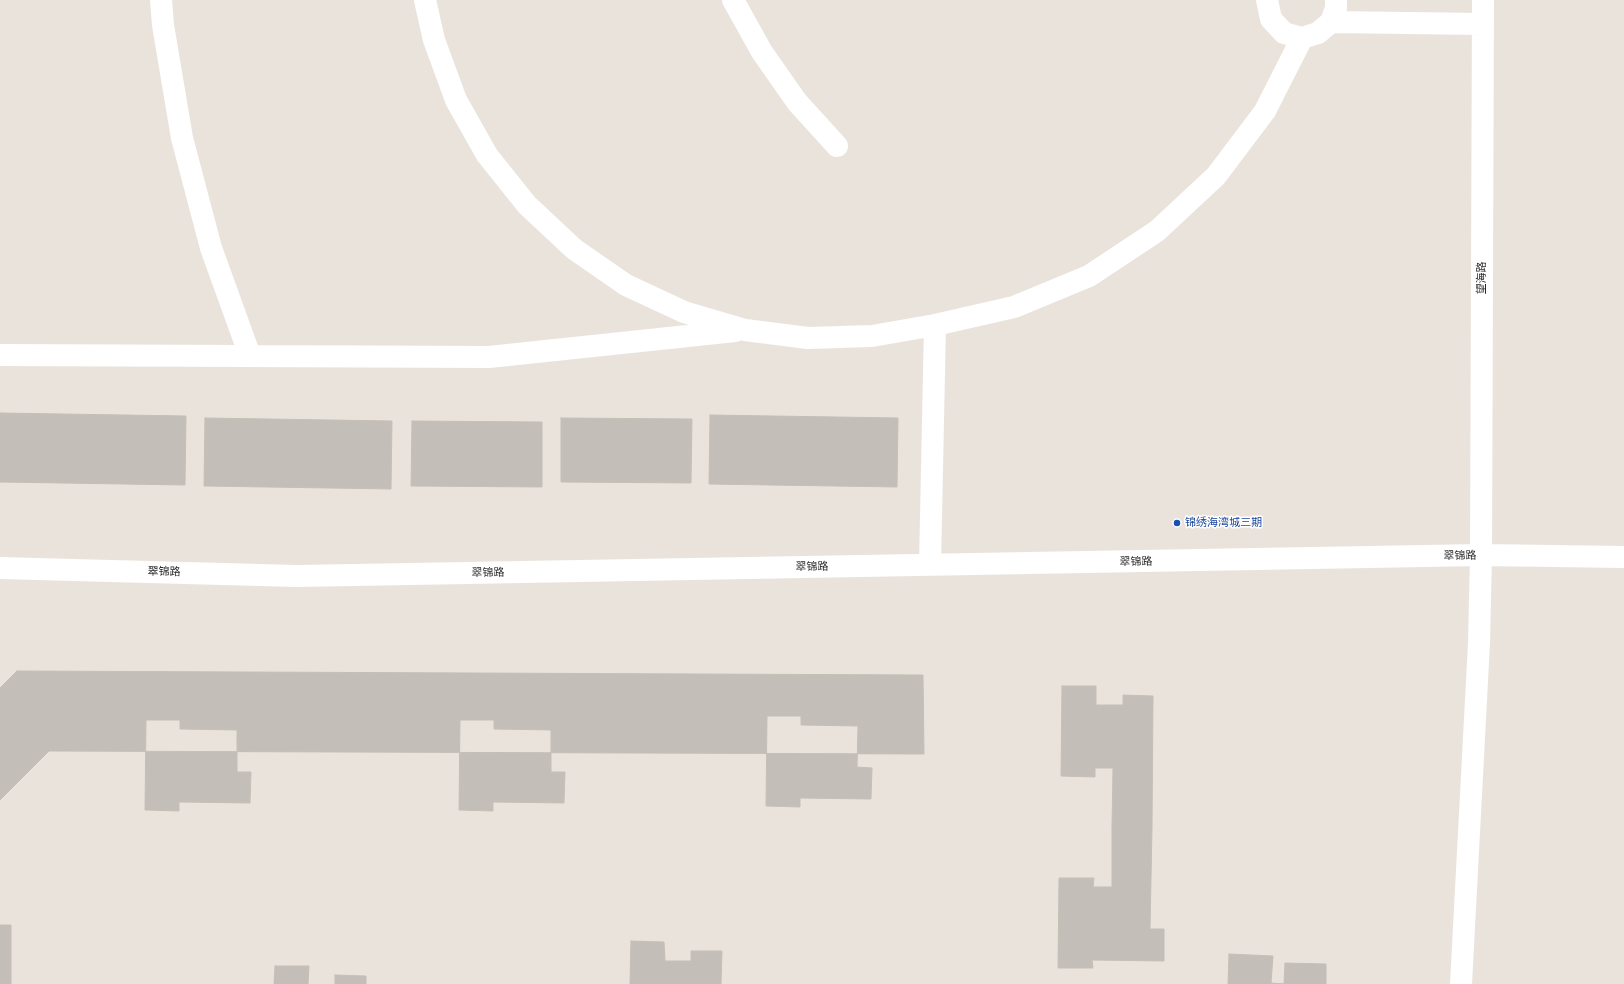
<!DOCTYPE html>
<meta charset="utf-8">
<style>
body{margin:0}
canvas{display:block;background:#eae3dc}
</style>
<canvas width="1624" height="984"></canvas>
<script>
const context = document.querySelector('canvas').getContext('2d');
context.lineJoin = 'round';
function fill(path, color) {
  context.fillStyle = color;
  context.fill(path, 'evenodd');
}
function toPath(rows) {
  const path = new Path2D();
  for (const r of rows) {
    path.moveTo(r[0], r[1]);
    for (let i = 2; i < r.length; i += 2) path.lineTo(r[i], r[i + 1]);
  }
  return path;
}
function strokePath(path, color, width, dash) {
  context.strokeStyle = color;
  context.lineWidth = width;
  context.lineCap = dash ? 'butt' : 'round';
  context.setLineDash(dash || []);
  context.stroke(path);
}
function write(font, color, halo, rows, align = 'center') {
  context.font = font + ' "Fira Sans Condensed","Noto Sans SC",sans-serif';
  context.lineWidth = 3;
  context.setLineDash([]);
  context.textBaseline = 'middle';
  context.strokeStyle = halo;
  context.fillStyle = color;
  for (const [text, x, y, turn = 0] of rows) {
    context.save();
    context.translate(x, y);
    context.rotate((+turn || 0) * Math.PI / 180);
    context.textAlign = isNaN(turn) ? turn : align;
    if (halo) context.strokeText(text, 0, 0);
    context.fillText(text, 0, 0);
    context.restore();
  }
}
const building = toPath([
 [0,413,186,416,185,485,0,482,0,413],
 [710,415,898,418,897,487,709,484,710,415],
 [205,418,392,421,391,489,204,486,205,418],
 [561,418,692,419,691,483,561,482,561,418],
 [412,421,542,422,542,487,411,486,412,421],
 [17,671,923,675,924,754,49,751,0,800,0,688,17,671],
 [1062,686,1096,686,1096,705,1123,705,1123,695,1153,696,1152,828,1112,827,1113,768,1095,768,1095,777,1061,776,1062,686],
 [767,716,801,716,801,725,858,726,857,767,872,768,871,799,800,798,800,807,766,806,767,716],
 [146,720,180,720,180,729,237,730,237,772,251,772,250,803,179,802,179,811,145,810,146,720],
 [460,720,494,720,494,729,551,730,551,772,565,772,564,803,493,802,493,811,459,810,460,720],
 [1112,827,1152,828,1150,929,1164,929,1164,961,1092,960,1093,968,1058,968,1059,878,1094,878,1093,887,1112,887,1112,827],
 [0,925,11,925,11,984,0,984,0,925],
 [631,941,664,942,665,961,691,961,691,951,722,951,721,984,630,984,631,941],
 [1229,954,1273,956,1271,983,1284,984,1285,963,1326,964,1326,984,1228,984,1229,954],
 [275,966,309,966,308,984,274,984,275,966],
 [335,975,366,976,366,984,335,984,335,975]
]);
fill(building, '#c3beb8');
strokePath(building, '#c5bfb6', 1);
strokePath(toPath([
 [161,0,163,25,182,138,211,248,250,356],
 [425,0,434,40,456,100,487,155,527,205,574,249,626,285,684,312,745,330,808,338,872,336,935,325,1014,307,1089,276,1157,231,1216,176,1265,111,1302,38],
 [733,0,762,52,797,102,837,146],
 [1267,0,1271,19,1284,33,1302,38,1318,33,1331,22,1336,8,1336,0],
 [1331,22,1482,24],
 [0,355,489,357,735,331],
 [930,565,935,325],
 [0,568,297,576,1481,555,1624,557],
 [1461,984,1479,643,1481,555,1483,0]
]), '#fff', 22);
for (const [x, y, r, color] of [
 [1177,523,4,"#1a4fb4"]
]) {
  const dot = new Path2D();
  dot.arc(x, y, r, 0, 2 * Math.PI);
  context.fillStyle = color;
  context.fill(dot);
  strokePath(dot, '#fff', 1.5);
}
write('11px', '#292929', '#fff', [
 ["望海路",1482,278,-90],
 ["翠锦路",1460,556,-1],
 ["翠锦路",1136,562,-1],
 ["翠锦路",812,567,-1],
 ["翠锦路",164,572,1],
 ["翠锦路",488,573,-1]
]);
write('11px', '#164399', '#fff', [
 ["锦绣海湾城三期",1185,523]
], 'left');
</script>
